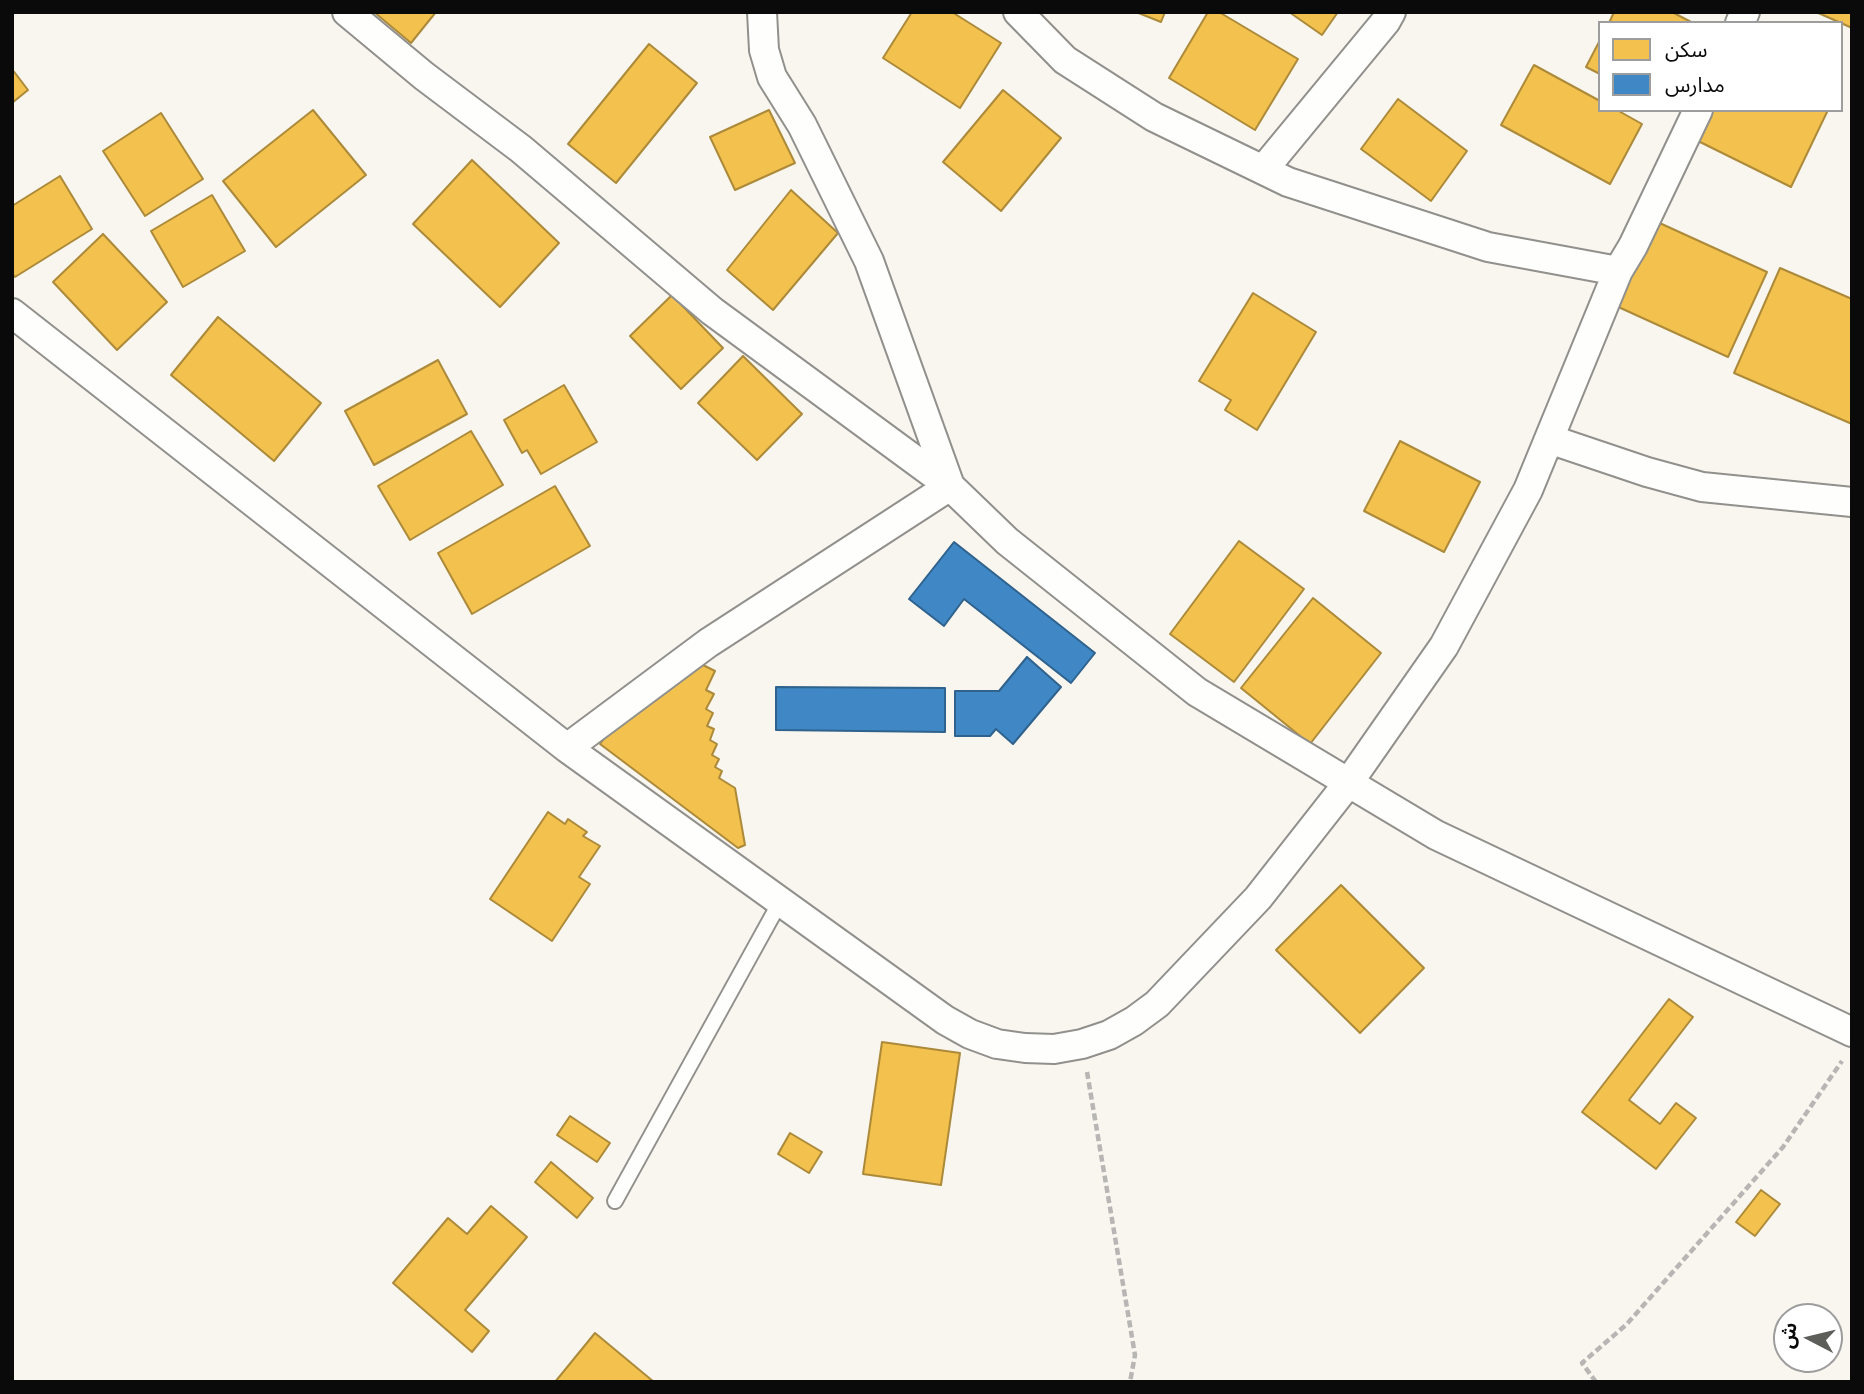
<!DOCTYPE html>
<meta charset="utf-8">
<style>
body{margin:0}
#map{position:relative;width:1864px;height:1394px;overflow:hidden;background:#f8f6ee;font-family:"Times New Roman","Noto Sans Arabic",serif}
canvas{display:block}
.frame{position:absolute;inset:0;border:14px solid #0a0a0a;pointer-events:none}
.legend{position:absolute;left:1598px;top:21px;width:245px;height:91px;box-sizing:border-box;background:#fff;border:2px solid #9d9d9d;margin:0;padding:9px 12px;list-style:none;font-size:21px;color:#0a0a0a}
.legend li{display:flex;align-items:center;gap:14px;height:35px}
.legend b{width:35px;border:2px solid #9d9d9d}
.north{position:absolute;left:1773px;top:1303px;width:70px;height:70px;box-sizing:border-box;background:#fff;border:2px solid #9d9d9d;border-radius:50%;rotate:277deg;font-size:19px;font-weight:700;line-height:28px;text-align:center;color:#0a0a0a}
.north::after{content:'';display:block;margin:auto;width:24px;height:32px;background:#5d5d5a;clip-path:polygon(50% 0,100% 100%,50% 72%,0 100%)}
</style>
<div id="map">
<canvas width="1864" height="1394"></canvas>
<div class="frame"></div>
<ul class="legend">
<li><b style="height:19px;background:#f2c14e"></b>سكن</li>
<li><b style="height:19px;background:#3f88c5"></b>مدارس</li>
</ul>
<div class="north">ش</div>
</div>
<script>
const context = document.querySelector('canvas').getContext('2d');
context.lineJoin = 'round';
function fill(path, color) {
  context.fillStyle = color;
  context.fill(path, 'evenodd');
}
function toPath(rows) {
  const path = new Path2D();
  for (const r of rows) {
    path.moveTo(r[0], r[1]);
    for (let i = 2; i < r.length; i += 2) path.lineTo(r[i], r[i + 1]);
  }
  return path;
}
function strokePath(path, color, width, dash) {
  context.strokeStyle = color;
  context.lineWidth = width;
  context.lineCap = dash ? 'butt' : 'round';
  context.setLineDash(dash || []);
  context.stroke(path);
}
const homes = toPath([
 [374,12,436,12,411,43,374,12],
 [912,12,952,12,1001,43,960,108,883,58,912,12],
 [1136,12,1165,12,1161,22,1136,12],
 [1208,12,1219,12,1298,59,1255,130,1169,78,1208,12],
 [1289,12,1338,12,1322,35,1289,12],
 [1614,12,1672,12,1693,23,1609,23,1614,12],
 [1816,12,1852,12,1852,28,1841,23,1816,12],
 [1600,40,1600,74,1586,67,1600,40],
 [649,44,697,83,616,183,568,144,649,44],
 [1534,65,1600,101,1600,110,1617,110,1642,124,1610,184,1501,125,1534,65],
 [12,69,28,90,12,103,12,69],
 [1003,90,1061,138,1001,211,943,162,1003,90],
 [1398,99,1467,151,1431,201,1361,149,1398,99],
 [313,110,366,175,276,247,223,181,313,110],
 [769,110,795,163,735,190,710,137,769,110],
 [1713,110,1828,110,1791,187,1698,141,1713,110],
 [161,113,203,179,145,216,103,151,161,113],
 [472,160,559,243,500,307,413,224,472,160],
 [60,176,92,229,15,277,12,273,12,206,60,176],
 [791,190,838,233,773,310,727,270,791,190],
 [212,195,245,251,183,287,151,231,212,195],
 [1653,220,1767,272,1728,357,1614,305,1653,220],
 [103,234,167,302,117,350,53,282,103,234],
 [1780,268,1852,299,1852,424,1734,373,1780,268],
 [1253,293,1316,332,1257,430,1225,410,1231,400,1199,381,1253,293],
 [672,295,723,348,681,389,630,336,672,295],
 [218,317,321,403,274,461,171,375,218,317],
 [743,356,802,414,757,460,698,403,743,356],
 [438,360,467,414,374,465,345,411,438,360],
 [564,385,597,442,541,474,527,450,522,453,504,420,564,385],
 [471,431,503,485,410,540,378,486,471,431],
 [1400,441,1480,482,1444,552,1364,511,1400,441],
 [555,486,590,546,472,614,438,553,555,486],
 [1239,541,1304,589,1234,682,1170,634,1239,541],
 [1313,598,1381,653,1310,744,1241,688,1313,598],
 [695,661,715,671,706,690,714,694,706,709,713,713,707,726,714,729,710,740,717,744,712,755,719,759,715,767,722,771,719,778,735,788,745,845,738,848,600,744,621,716,653,694,662,695,674,678,695,661],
 [548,812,565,824,568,819,587,832,583,836,600,846,579,877,590,884,552,941,490,899,548,812],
 [1341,885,1424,968,1360,1033,1276,950,1341,885],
 [1669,999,1693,1017,1629,1100,1660,1124,1676,1103,1696,1118,1656,1169,1582,1112,1669,999],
 [882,1042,960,1053,941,1185,863,1174,882,1042],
 [570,1116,610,1143,597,1162,557,1135,570,1116],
 [790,1133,822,1152,809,1173,778,1154,790,1133],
 [551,1162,593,1198,577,1218,535,1182,551,1162],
 [1761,1190,1780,1204,1755,1236,1736,1222,1761,1190],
 [491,1206,527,1237,465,1310,489,1331,472,1352,393,1283,448,1218,467,1234,491,1206],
 [595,1333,654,1382,555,1382,595,1333]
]);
fill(homes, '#f2c14e');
strokePath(homes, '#ac8a3a', 2);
const schools = toPath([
 [954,542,1095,653,1071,683,964,599,944,626,909,599,954,542],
 [1027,657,1061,687,1013,744,996,729,990,736,955,736,955,691,999,691,1027,657],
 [776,687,945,688,945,732,776,730,776,687]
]);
fill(schools, '#3f88c5');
strokePath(schools, '#2f628d', 2);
const lane = toPath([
 [615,1201,780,902]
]);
const street = toPath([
 [347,12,424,76,521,149,712,311,950,486,708,643,567,748],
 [762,12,764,50,772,77,802,125,869,261,950,486,1007,541,1197,692,1436,835,1852,1032],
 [1018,12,1065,60,1154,117,1288,182,1488,247,1618,271],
 [1740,23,1745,12],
 [1263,170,1386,21,1391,12],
 [12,313,567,748,945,1020,970,1034,997,1044,1025,1048,1054,1049,1082,1044,1109,1035,1134,1021,1157,1004,1258,898,1349,782,1444,646,1528,490,1618,271,1633,246,1698,110],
 [1549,439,1647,472,1702,487,1852,502]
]);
strokePath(lane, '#91908d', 18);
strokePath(street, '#91908d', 32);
strokePath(toPath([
 [1087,1072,1135,1355,1130,1382],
 [1596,1382,1582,1363,1627,1324,1783,1147,1842,1061]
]), '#b7b6b5', 4.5, [7, 3.5]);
strokePath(lane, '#fefefc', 14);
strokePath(street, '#fefefc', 28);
</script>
